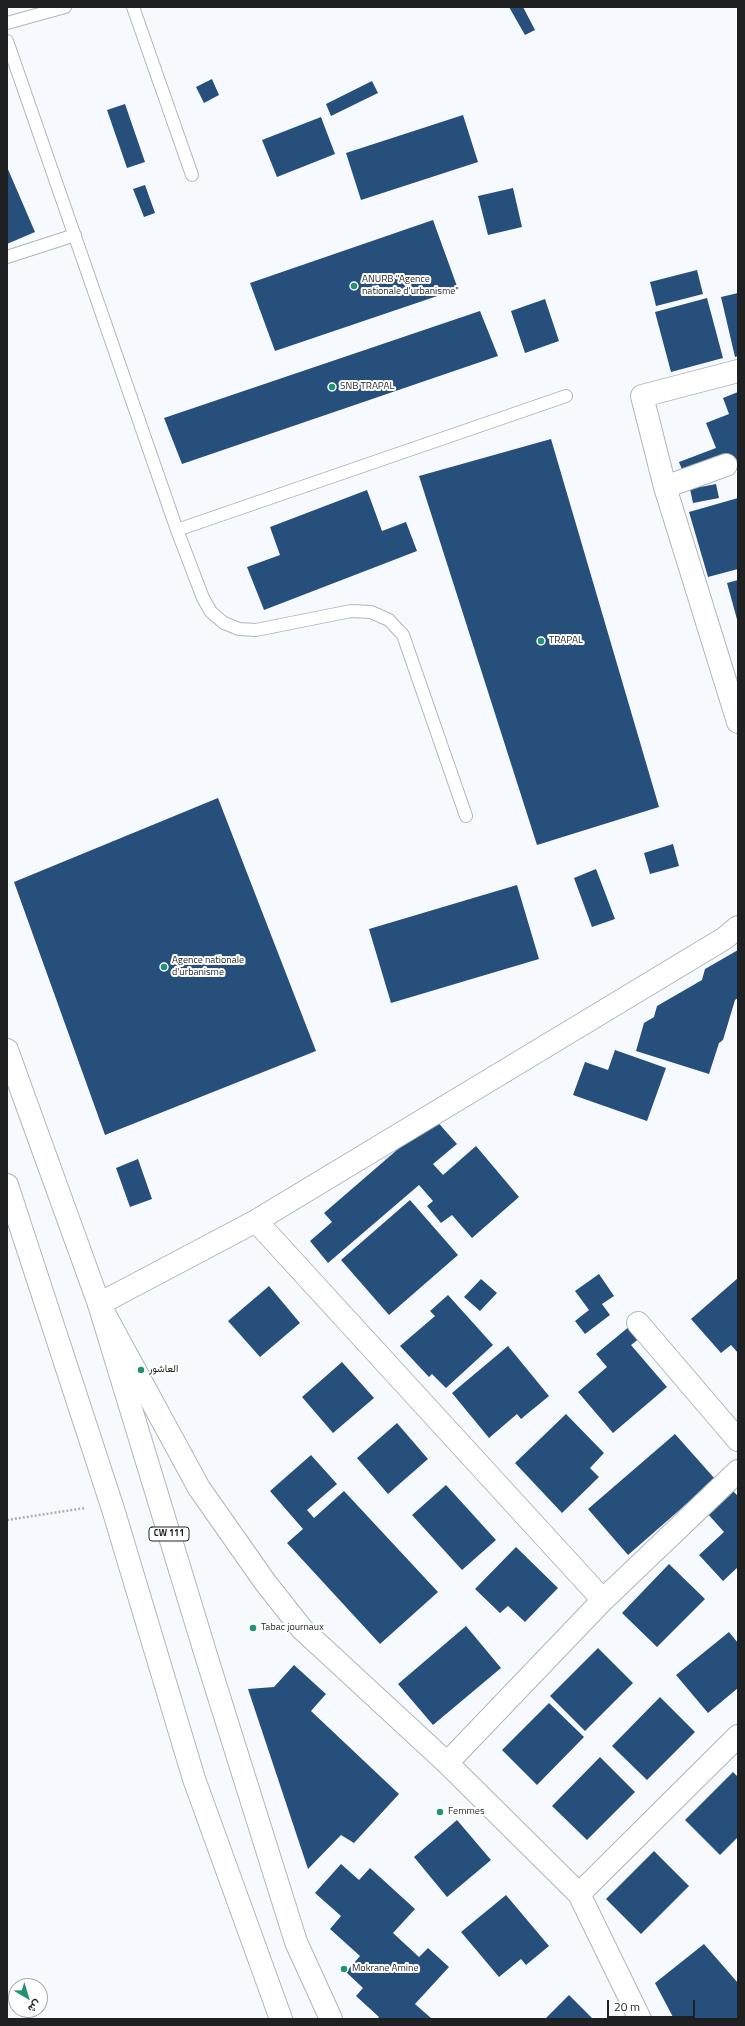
<!DOCTYPE html>
<meta charset="utf-8">
<style>
body{margin:0}
#map{position:relative;width:745px;height:2026px;overflow:hidden;background:#f6fafe;font-family:"Titillium Web",Vazirmatn,sans-serif}
canvas{display:block}
.frame{position:absolute;inset:0;border:8px solid #1e2022;pointer-events:none}
.north{position:absolute;left:8px;top:1978px;width:40px;height:40px;box-sizing:border-box;background:#fff;border:1px solid #a5a6a7;border-radius:50%;rotate:142deg;font-size:11px;font-weight:700;line-height:16px;text-align:center;color:#1e2022}
.north::after{content:'';display:block;margin:auto;width:14px;height:18px;background:#239273;clip-path:polygon(50% 0,100% 100%,50% 72%,0 100%)}
.scale{position:absolute;left:607px;top:2000px;width:88px;height:18px;box-sizing:border-box;border:2px solid #1e2022;border-top:0;padding-left:5px;font-size:12px;line-height:14px;white-space:nowrap;color:#1e2022;-webkit-text-stroke:3px #fff;paint-order:stroke}
</style>
<div id="map">
<canvas width="745" height="2026"></canvas>
<div class="frame"></div>
<div class="north">ش</div>
<div class="scale">20 m</div>
</div>
<script>
const context = document.querySelector('canvas').getContext('2d');
context.lineJoin = 'round';
function fill(path, color) {
  context.fillStyle = color;
  context.fill(path, 'evenodd');
}
function toPath(rows) {
  const path = new Path2D();
  for (const r of rows) {
    path.moveTo(r[0], r[1]);
    for (let i = 2; i < r.length; i += 2) path.lineTo(r[i], r[i + 1]);
  }
  return path;
}
function strokePath(path, color, width, dash) {
  context.strokeStyle = color;
  context.lineWidth = width;
  context.lineCap = dash ? 'butt' : 'round';
  context.setLineDash(dash || []);
  context.stroke(path);
}
function write(font, color, halo, rows, align = 'center') {
  context.font = font + ' "Titillium Web",Vazirmatn,sans-serif';
  context.lineWidth = 4;
  context.setLineDash([]);
  context.textBaseline = 'middle';
  context.strokeStyle = halo;
  context.fillStyle = color;
  for (const [text, x, y, turn = 0] of rows) {
    context.save();
    context.translate(x, y);
    context.rotate((+turn || 0) * Math.PI / 180);
    context.textAlign = isNaN(turn) ? turn : align;
    if (halo) context.strokeText(text, 0, 0);
    context.fillText(text, 0, 0);
    context.restore();
  }
}
fill(toPath([
 [509,7,523,7,535,30,525,35],
 [212,79,219,95,204,103,196,87],
 [372,81,378,93,331,116,326,104],
 [125,104,145,162,127,168,107,110],
 [463,115,478,162,361,200,346,153],
 [321,117,335,154,277,177,262,140],
 [7,167,35,232,7,244],
 [145,185,155,213,144,217,133,189],
 [513,188,522,227,488,235,478,196],
 [433,220,458,289,275,351,250,283],
 [697,270,703,294,656,306,650,282],
 [738,293,738,356,735,357,721,297],
 [707,298,723,358,671,372,655,312],
 [545,299,559,341,525,353,511,311],
 [480,311,498,356,182,464,164,418],
 [738,392,738,467,689,487,679,462,716,448,706,423,729,414,723,398],
 [551,439,659,807,537,845,419,476],
 [716,484,719,498,693,503,690,489],
 [367,490,382,531,406,522,417,551,264,610,247,567,280,555,270,527],
 [738,498,738,569,708,577,689,512],
 [738,580,738,623,727,583],
 [218,798,316,1051,105,1135,14,882],
 [673,844,679,866,650,874,644,853],
 [596,869,615,919,592,927,574,878],
 [517,885,539,959,391,1003,369,929],
 [738,950,738,998,735,1000,723,1040,719,1043,709,1074,636,1051,644,1023,654,1017,657,1006,702,980,705,969],
 [615,1050,666,1068,647,1121,573,1095,585,1062,608,1070],
 [434,1118,457,1144,433,1164,443,1175,476,1146,519,1197,472,1238,452,1215,441,1223,427,1206,433,1201,419,1185,328,1263,310,1241,332,1222,324,1213],
 [138,1159,152,1199,130,1207,116,1168],
 [410,1200,458,1255,389,1315,341,1260],
 [599,1274,614,1296,602,1304,610,1315,585,1334,575,1321,589,1310,575,1291],
 [738,1278,738,1353,731,1345,721,1353,691,1319],
 [481,1279,497,1293,480,1311,464,1297],
 [269,1286,300,1323,260,1357,228,1321],
 [448,1295,493,1345,446,1388,432,1374,429,1377,400,1346,435,1316,430,1311],
 [636,1321,646,1333,631,1345,667,1387,613,1433,578,1392,607,1367,596,1354],
 [508,1346,549,1396,521,1419,517,1414,489,1438,452,1393],
 [342,1362,374,1398,333,1433,302,1397],
 [566,1414,604,1453,590,1468,599,1477,562,1513,515,1463],
 [397,1423,428,1459,388,1494,357,1458],
 [675,1434,715,1479,628,1555,588,1509],
 [311,1455,337,1484,307,1510,314,1518,344,1491,438,1592,380,1644,287,1543,303,1529,270,1491],
 [446,1485,496,1540,462,1570,412,1515],
 [732,1490,738,1496,738,1567,723,1581,699,1555,724,1532,707,1513],
 [516,1547,558,1588,525,1622,508,1606,500,1613,475,1589],
 [669,1564,705,1599,657,1647,622,1613],
 [466,1626,501,1668,433,1725,398,1684],
 [729,1632,738,1643,738,1688,708,1713,676,1675],
 [598,1648,633,1683,585,1731,550,1696],
 [294,1665,326,1694,311,1711,399,1794,354,1843,341,1835,308,1869,248,1689,274,1687],
 [660,1697,695,1732,647,1780,612,1746],
 [549,1703,584,1737,537,1785,502,1750],
 [600,1757,635,1792,587,1840,552,1806],
 [733,1772,738,1777,738,1837,720,1855,685,1820],
 [457,1820,491,1860,447,1897,414,1857],
 [654,1851,689,1886,641,1934,606,1899],
 [341,1864,359,1880,370,1868,415,1909,393,1933,419,1957,428,1948,449,1967,415,2004,432,2019,377,2019,379,2017,356,1996,363,1988,346,1972,360,1956,330,1929,341,1916,315,1893],
 [506,1895,549,1946,526,1965,521,1959,499,1977,461,1932],
 [704,1944,738,1983,738,2019,674,2019,655,1983],
 [569,1995,593,2019,545,2019]
]), '#264f7c');
const service = toPath([
 [133,7,192,175],
 [7,23,65,7],
 [7,41,177,530,203,598,211,612,224,623,239,629,256,630,351,611,371,612,389,620,403,635,466,816],
 [7,257,75,235],
 [177,530,566,396]
]);
const minor = toPath([
 [738,371,642,396,665,487,738,722],
 [665,487,726,465],
 [256,1221,603,1600],
 [638,1323,738,1440],
 [447,1763,603,1600,738,1471],
 [579,1894,738,1736],
 [640,2019,579,1894,447,1763,302,1629,265,1582,199,1488,99,1304,256,1221,725,938,738,927]
]);
const primary = toPath([
 [7,1050,99,1304,209,1665,296,1942,331,2019],
 [7,1185,113,1509,194,1779,281,2019]
]);
strokePath(service, '#b0b6bc', 14);
strokePath(minor, '#b0b6bc', 24);
strokePath(primary, '#b0b6bc', 24);
strokePath(toPath([
 [7,1520,85,1508]
]), '#acafb3', 2.5, [2, 2]);
strokePath(service, '#fff', 12);
strokePath(minor, '#fff', 22);
strokePath(primary, '#fff', 22);
for (const [x, y, r, color] of [
 [354,286,4,"#239273"],
 [332,387,4,"#239273"],
 [541,641,4,"#239273"],
 [164,967,4,"#239273"],
 [141,1370,4,"#239273"],
 [253,1628,4,"#239273"],
 [440,1812,4,"#239273"],
 [344,1969,4,"#239273"]
]) {
  const dot = new Path2D();
  dot.arc(x, y, r, 0, 2 * Math.PI);
  context.fillStyle = color;
  context.fill(dot);
  strokePath(dot, '#fff', 1.5);
}
for (const [x, y, w] of [
 [169,1534,40]
]) {
  const box = new Path2D();
  box.roundRect(x - w / 2, y - 7, w, 14, 3);
  context.fillStyle = '#fff';
  context.fill(box);
  strokePath(box, '#1e2022', 1);
}
write('bold 9px', '#1e2022', null, [
 ["CW 111",169,1534]
]);
write('10px', '#1e2022', '#fff', [
 ["ANURB \"Agence",362,280],
 ["nationale d'urbanisme\"",362,292],
 ["SNB TRAPAL",340,387],
 ["TRAPAL",549,641],
 ["Agence nationale",172,961],
 ["d'urbanisme",172,973],
 ["العاشور",149,1370],
 ["Tabac journaux",261,1628],
 ["Femmes",448,1812],
 ["Mokrane Amine",352,1969]
], 'left');
</script>
